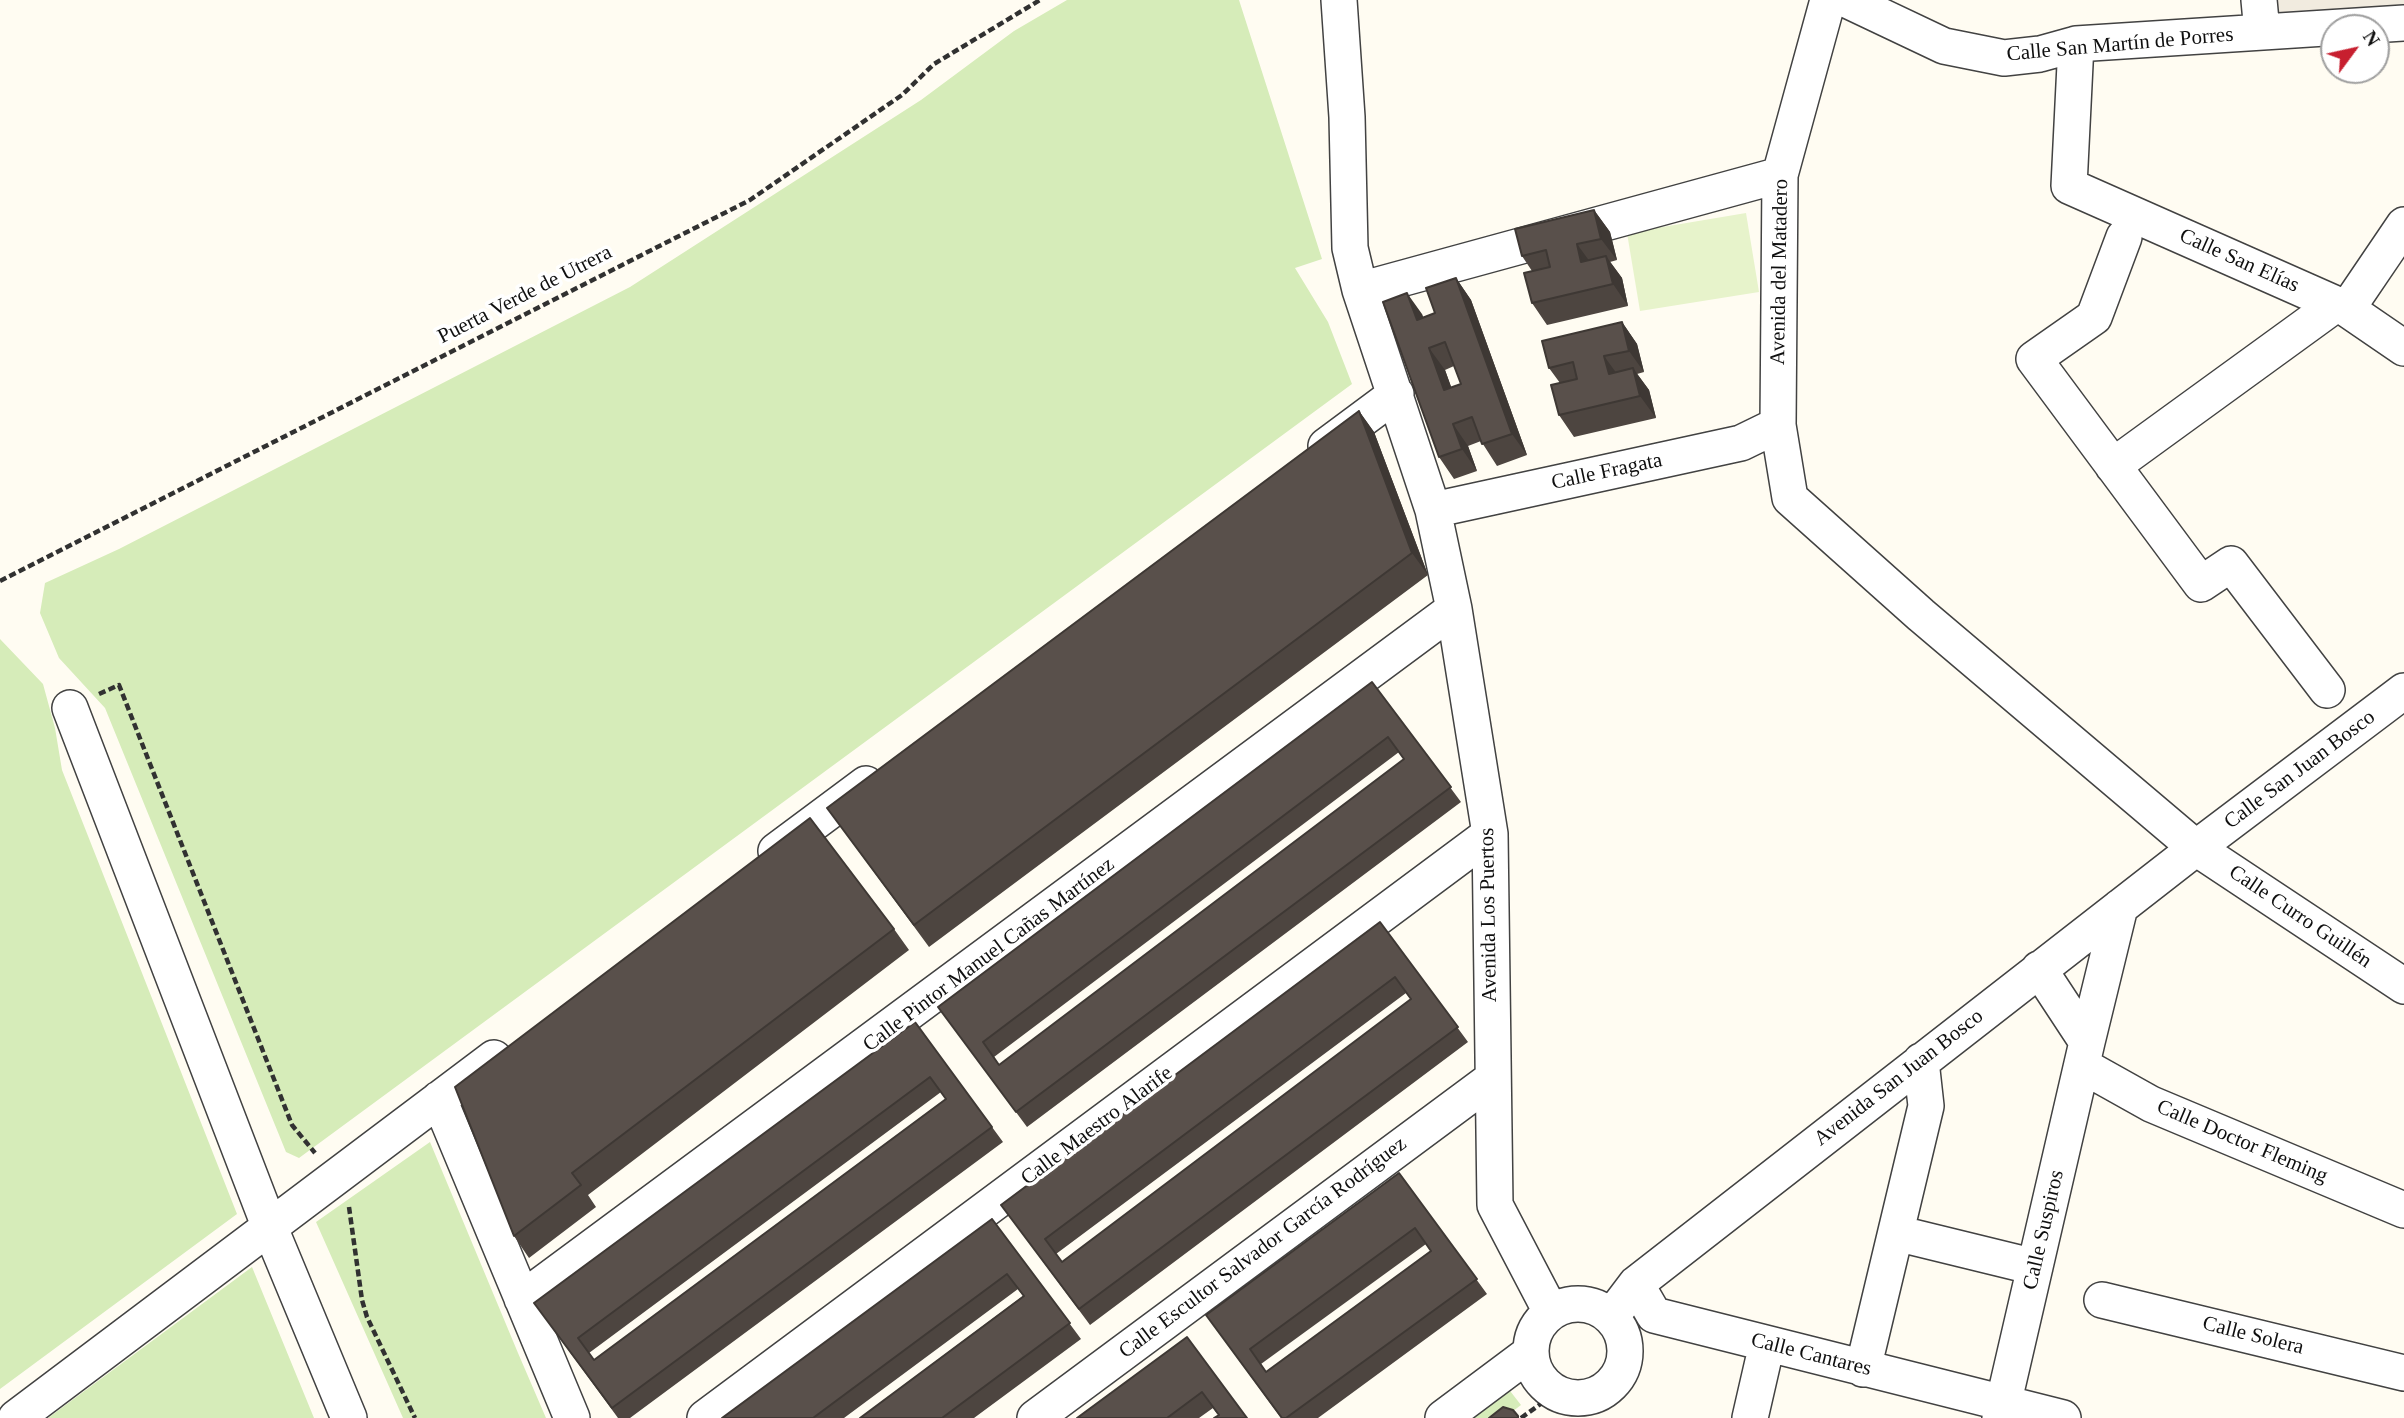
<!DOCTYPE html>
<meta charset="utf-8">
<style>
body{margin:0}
#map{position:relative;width:2404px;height:1418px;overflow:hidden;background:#fffcf2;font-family:Georgia,serif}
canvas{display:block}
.north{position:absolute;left:2320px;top:14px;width:70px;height:70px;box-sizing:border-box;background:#fff;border:2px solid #9f9f9f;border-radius:50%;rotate:57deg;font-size:19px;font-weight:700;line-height:28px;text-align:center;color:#0f0f0f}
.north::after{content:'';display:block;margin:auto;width:24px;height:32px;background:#c71f2f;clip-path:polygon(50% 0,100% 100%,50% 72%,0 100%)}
</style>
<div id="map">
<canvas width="2404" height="1418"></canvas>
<div class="north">N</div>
</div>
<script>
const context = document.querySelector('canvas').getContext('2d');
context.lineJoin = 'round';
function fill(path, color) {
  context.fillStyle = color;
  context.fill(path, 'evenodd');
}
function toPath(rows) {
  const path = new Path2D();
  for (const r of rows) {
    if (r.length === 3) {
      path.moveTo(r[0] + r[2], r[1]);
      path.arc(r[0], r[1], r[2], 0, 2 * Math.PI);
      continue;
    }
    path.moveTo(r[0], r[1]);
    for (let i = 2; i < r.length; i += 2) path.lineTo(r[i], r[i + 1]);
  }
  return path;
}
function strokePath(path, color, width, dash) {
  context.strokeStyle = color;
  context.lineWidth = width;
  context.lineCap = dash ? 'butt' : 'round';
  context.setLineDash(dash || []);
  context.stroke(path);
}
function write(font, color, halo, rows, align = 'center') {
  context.font = font + ' Georgia,serif';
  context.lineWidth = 7;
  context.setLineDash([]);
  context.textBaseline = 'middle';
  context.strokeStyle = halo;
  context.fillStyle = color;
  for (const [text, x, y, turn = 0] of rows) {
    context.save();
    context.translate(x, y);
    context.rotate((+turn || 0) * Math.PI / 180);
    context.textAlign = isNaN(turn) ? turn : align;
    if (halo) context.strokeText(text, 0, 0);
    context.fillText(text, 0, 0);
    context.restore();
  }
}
fill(toPath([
 [1067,0,1239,0,1322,259,1295,268,1328,322,1352,384,299,1158,286,1152,105,708,59,658,40,613,45,583,119,549,630,287,921,100,1014,31],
 [0,639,43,684,55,728,62,770,237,1214,0,1389],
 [430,1142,518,1353,546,1418,403,1418,316,1222],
 [252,1267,314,1418,48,1418],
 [1507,1387,1521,1405,1504,1418,1466,1418]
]), '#d6ecb9');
fill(toPath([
 [1746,213,1759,292,1640,311,1627,233]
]), '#e7f3cb');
fill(toPath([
 [2248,0,2404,0,2404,6,2387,10,2249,22]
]), '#f1ebdf');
const minor = toPath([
 [1339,0,1347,117,1350,248,1360,290,1433,510,1454,609,1490,834,1495,1205,1551,1312],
 [1828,0,1780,175,1778,425,1790,498,1921,615,2196,848,2404,986],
 [1847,0,1944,46,2004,58,2040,54,2076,44,2404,23],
 [2259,0,2262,32],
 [2076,44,2069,186,2347,309,2404,348],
 [2124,237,2094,317,2034,359,2201,584,2231,564,2327,690],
 [1360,290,1780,175],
 [2347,309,2404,225],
 [1326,446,1396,394],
 [2113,466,2336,304],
 [1433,510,1741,443,1778,425],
 [70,708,270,1228,349,1418],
 [776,851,866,784],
 [2039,969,2087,1042],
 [2083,1066,2151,1104,2404,1210],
 [439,1099,572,1418],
 [1896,1233,2035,1267],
 [1636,1284,1654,1315,2063,1418],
 [522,1299,1454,609],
 [2102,1300,2404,1373],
 [1578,1351,47],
 [1611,1317,1636,1284,2196,848,2404,691],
 [1863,1369,1926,1106,1921,1061],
 [16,1418,494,1058],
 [705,1418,1490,834],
 [1035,1418,1492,1079],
 [1443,1418,1530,1353],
 [1750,1418,1767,1344],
 [2000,1418,2087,1042,2120,907]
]);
strokePath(minor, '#424242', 38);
strokePath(toPath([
 [0,581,750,200,902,95,934,64,1040,0],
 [99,694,119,685,292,1125,315,1153],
 [349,1207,362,1300,367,1317,415,1418],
 [1521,1418,1556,1393]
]), '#313131', 4.5, [7, 3.5]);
strokePath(minor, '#fff', 35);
fill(toPath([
 [1594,210,1610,232,1617,260,1610,262,1622,278,1628,306,1547,325,1532,303,1532,271,1522,256],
 [1456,278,1471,300,1527,455,1497,466,1481,441,1468,446,1477,471,1454,479,1439,457,1422,314,1423,317,1435,313],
 [1454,366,1461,384,1451,387,1445,370],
 [1622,322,1637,344,1644,372,1637,374,1649,390,1656,418,1574,437,1559,415,1560,383,1549,368],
 [1359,411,1374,432,1428,575,929,947,827,808],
 [1372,682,1461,802,1027,1127,938,1007],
 [1399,752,1404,759,999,1065,994,1057],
 [1380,922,1468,1042,1090,1325,1001,1205],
 [1406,993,1411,999,1062,1262,1056,1254],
 [894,929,909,950,588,1195,596,1207,529,1258,514,1236,455,1087],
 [915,1022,1003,1142,630,1418,618,1418,545,1318],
 [941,1092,946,1100,594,1360,589,1353],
 [1399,1173,1487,1294,1318,1418,1281,1418,1206,1315],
 [1426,1244,1431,1251,1266,1372,1261,1364],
 [992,1219,1081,1339,974,1418,860,1418,1023,1296,1018,1289,844,1418,722,1418],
 [1187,1337,1218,1415,1213,1408,1199,1418,1077,1418]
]), '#4d4540');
fill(toPath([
 [1594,210,1610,232,1617,260,1601,239],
 [1577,244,1593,266,1581,262],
 [1606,256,1622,278,1628,306,1613,284],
 [1456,278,1471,300,1527,455,1512,434],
 [1407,293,1422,314,1432,341,1417,320],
 [1622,322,1637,344,1644,372,1629,351],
 [1429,348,1445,370,1460,411,1444,390],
 [1604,356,1620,378,1609,374],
 [1633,368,1649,390,1656,418,1640,396],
 [1359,411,1374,432,1428,575,1412,553],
 [1453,424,1468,446,1477,471,1462,449]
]), '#3e3834');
const building = toPath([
 [1594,210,1601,239,1577,244,1581,262,1606,256,1613,284,1532,303,1524,273,1550,267,1546,250,1522,256,1515,229,1594,210],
 [1456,278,1512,434,1482,444,1472,417,1453,424,1462,449,1439,457,1383,302,1407,293,1417,320,1435,313,1426,288,1456,278],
 [1445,342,1461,384,1444,390,1429,348,1445,342],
 [1622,322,1629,351,1604,356,1609,374,1633,368,1640,396,1559,415,1551,385,1577,379,1573,362,1549,368,1542,341,1622,322],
 [1359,411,1412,553,914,925,827,808,1359,411],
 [1372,682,1451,787,1016,1112,938,1007,1372,682],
 [1388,737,1404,759,999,1065,983,1042,1388,737],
 [810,818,894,929,572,1173,581,1185,514,1236,455,1087,810,818],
 [1380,922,1458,1027,1079,1309,1001,1205,1380,922],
 [1395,977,1411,999,1062,1262,1045,1239,1395,977],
 [915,1022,992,1127,612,1408,534,1303,915,1022],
 [930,1077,946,1099,594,1360,578,1338,930,1077],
 [1399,1173,1477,1279,1286,1418,1282,1418,1206,1315,1399,1173],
 [1415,1228,1431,1251,1266,1372,1250,1349,1415,1228],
 [992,1219,1070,1323,942,1418,860,1418,1024,1296,1007,1274,813,1418,722,1418,992,1219],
 [1187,1337,1247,1418,1214,1418,1219,1415,1202,1392,1167,1418,1077,1418,1187,1337],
 [1503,1407,1513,1410,1518,1416,1518,1418,1489,1418,1503,1407]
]);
fill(building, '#59504b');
strokePath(building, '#3e3834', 2);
write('21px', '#0f0f0f', '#fff', [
 ["Calle San Martín de Porres",2120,45,-5],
 ["Calle San Elías",2239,261,24],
 ["Avenida del Matadero",1780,272,-89],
 ["Puerta Verde de Utrera",525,295,-27],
 ["Calle Fragata",1607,472,-12],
 ["Calle San Juan Bosco",2300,770,-37],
 ["Avenida Los Puertos",1489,915,-91],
 ["Calle Curro Guillén",2300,917,34],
 ["Calle Pintor Manuel Cañas Martínez",989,955,-37],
 ["Avenida San Juan Bosco",1899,1078,-38],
 ["Calle Maestro Alarife",1097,1126,-37],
 ["Calle Doctor Fleming",2242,1142,23],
 ["Calle Suspiros",2044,1230,-77],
 ["Calle Escultor Salvador García Rodríguez",1263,1248,-37],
 ["Calle Solera",2253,1336,14],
 ["Calle Cantares",1811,1355,14]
]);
</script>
